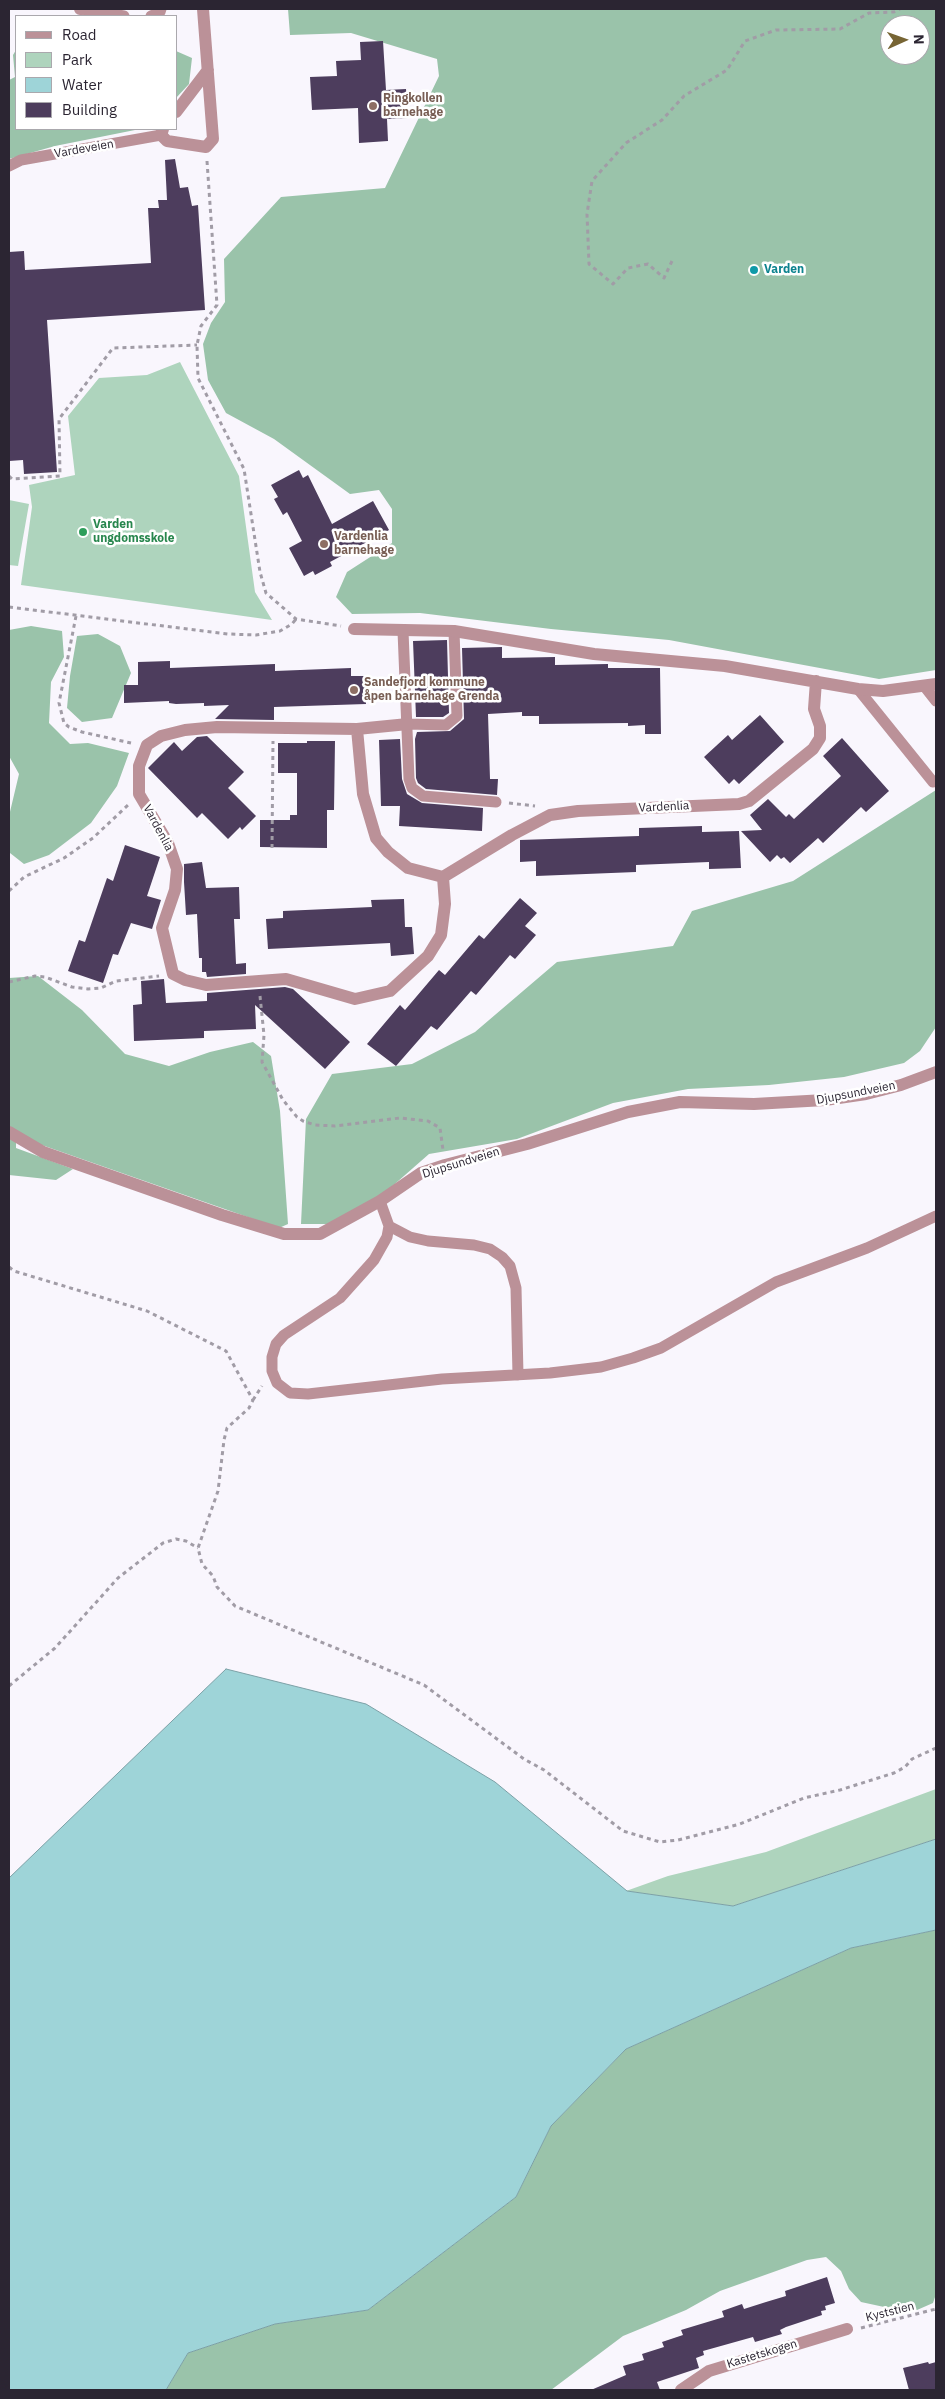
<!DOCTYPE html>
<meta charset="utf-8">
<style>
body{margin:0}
#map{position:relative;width:945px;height:2399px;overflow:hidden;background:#f9f6fd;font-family:"IBM Plex Sans",sans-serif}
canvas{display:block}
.frame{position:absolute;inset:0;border:10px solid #2b2532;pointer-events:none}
.legend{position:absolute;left:15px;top:15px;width:162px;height:115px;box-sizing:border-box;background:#fff;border:1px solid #aaa8ad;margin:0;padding:6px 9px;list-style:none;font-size:15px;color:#2b2532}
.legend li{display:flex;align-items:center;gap:10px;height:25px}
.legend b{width:25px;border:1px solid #aaa8ad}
.north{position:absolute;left:880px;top:15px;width:50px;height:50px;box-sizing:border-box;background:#fff;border:1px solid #aaa8ad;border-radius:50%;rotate:88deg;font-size:14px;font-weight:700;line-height:20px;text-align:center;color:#2b2532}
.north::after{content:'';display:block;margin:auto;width:18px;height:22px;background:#776534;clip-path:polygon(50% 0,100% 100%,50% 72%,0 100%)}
</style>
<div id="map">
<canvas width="945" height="2399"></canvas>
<div class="frame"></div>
<ul class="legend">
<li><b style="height:6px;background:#bb9198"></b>Road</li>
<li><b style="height:14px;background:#aed4bd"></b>Park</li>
<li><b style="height:14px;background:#9ed4d8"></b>Water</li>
<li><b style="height:14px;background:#4d3d5d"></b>Building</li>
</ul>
<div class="north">N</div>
</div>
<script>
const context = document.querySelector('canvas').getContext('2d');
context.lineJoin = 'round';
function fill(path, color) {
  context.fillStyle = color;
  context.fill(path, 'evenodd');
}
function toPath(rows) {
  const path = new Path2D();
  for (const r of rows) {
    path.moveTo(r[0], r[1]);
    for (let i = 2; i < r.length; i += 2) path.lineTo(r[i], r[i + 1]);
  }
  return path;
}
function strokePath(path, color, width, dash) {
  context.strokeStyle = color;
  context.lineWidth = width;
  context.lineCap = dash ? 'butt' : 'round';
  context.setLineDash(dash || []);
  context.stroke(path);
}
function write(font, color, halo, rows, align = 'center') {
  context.font = font + ' "IBM Plex Sans",sans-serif';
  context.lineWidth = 5;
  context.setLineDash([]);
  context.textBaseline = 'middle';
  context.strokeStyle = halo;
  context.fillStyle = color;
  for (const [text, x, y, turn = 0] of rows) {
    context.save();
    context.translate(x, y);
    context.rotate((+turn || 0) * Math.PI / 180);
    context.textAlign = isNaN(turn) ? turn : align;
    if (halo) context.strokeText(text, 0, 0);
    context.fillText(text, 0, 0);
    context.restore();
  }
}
fill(toPath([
 [180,362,239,476,255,592,272,620,21,585,32,507,29,485,75,475,68,416,99,378,147,375],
 [9,500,29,504,18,566,9,565],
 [936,1789,936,1839,733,1906,626,1891,668,1876,766,1852]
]), '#aed4bd');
fill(toPath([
 [288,9,936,9,936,670,879,679,669,640,551,629,420,613,352,614,336,597,347,572,392,543,392,509,379,490,350,494,274,439,226,413,208,380,203,344,211,323,225,302,224,259,281,197,385,188,439,76,437,59,351,33,290,35],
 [890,25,920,25,920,55,890,55],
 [16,50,16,129,140,129,55,146,9,159,9,80,15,77,13,55],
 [176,51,192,58,189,84,176,98],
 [31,626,62,631,64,657,51,682,49,723,70,744,88,743,129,753,117,786,91,823,49,855,24,864,10,853,9,848,9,816,19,774,9,756,9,630],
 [98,634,120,646,131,673,112,718,82,722,67,708,70,676,77,636],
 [936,790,936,1027,920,1051,904,1063,844,1077,769,1085,688,1089,613,1103,517,1139,429,1154,372,1204,344,1224,301,1224,306,1119,332,1074,412,1064,475,1032,557,962,673,946,692,911,793,881],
 [38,976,82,1010,125,1054,169,1066,210,1052,253,1042,271,1056,280,1111,288,1224,279,1228,16,1136,16,1148,73,1169,56,1180,9,1175,9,978],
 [936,1930,936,2294,933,2303,917,2310,898,2310,861,2302,849,2289,841,2271,826,2257,807,2260,720,2291,686,2310,623,2336,551,2390,166,2390,188,2353,275,2324,368,2310,516,2197,551,2126,626,2049,851,1948]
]), '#9ac3aa');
const water = toPath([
 [226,1669,366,1704,495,1782,627,1891,733,1906,936,1839,936,1930,851,1948,626,2049,551,2126,516,2197,368,2310,275,2324,188,2353,166,2390,9,2390,9,1878,226,1669]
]);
fill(water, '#9ed4d8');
strokePath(water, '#7ca0a6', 1);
fill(toPath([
 [383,41,386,90,406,89,408,118,387,119,388,141,359,143,358,108,312,110,310,77,337,76,336,61,361,60,360,42],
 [175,159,180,188,188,187,192,206,198,205,205,310,47,320,57,472,24,474,23,460,9,461,9,252,24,251,25,270,151,263,148,208,159,208,158,200,167,200,165,160],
 [299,470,303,478,308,475,332,524,373,501,389,530,330,562,332,566,315,575,313,571,304,576,289,548,302,541,287,512,283,515,274,499,278,497,271,485],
 [447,640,449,713,443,717,416,717,413,641],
 [502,647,502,658,555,657,555,665,608,664,608,668,660,668,661,734,645,734,645,725,628,726,628,723,539,724,539,716,522,716,522,712,488,714,490,779,498,779,497,795,426,789,418,783,416,778,415,739,417,732,450,731,464,719,462,648],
 [170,661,170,668,275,664,275,671,351,668,351,676,365,676,366,704,274,707,274,720,215,719,229,705,204,706,204,703,176,704,169,703,169,701,124,703,124,685,138,685,138,662],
 [760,715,784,742,739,784,734,779,729,784,704,757,728,735,732,740],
 [207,736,244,772,228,788,256,816,242,830,240,827,228,839,202,813,197,818,148,768,174,742,182,751,197,737],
 [842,738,889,791,866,812,861,807,823,843,818,838,790,863,784,857,781,859,777,855,770,862,741,831,762,830,750,815,768,799,786,817,789,814,794,819,841,776,823,756],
 [400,739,402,779,407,794,422,803,483,808,482,831,399,826,400,806,381,806,379,740],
 [307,741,335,741,334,810,327,810,327,848,260,847,260,820,290,820,290,815,297,815,297,773,278,773,278,743,307,743],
 [702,826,702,832,739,831,741,868,709,869,709,862,636,865,636,872,536,876,536,861,520,862,520,840,639,836,639,828],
 [125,845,160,857,147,896,161,900,152,929,131,923,118,955,113,954,103,983,68,971,79,940,85,942,107,878,113,881],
 [202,862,206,888,239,887,240,919,234,919,236,964,246,963,246,974,207,977,206,972,202,972,202,958,199,958,197,914,186,915,184,882,184,864],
 [520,898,537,913,525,926,536,935,515,959,510,955,476,995,471,991,437,1030,431,1026,396,1066,367,1044,400,1005,405,1010,439,970,445,975,479,935,484,939],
 [404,899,405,927,412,927,414,954,391,956,390,943,268,949,266,919,283,918,283,911,372,907,371,900],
 [164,979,166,1003,207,1001,207,993,285,987,293,989,350,1042,325,1069,255,1005,256,1029,204,1031,204,1038,134,1041,133,1005,142,1004,141,981],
 [827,2277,835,2303,825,2306,826,2310,821,2311,822,2315,786,2327,780,2330,782,2334,755,2342,753,2337,703,2351,704,2355,696,2358,699,2368,657,2382,660,2390,591,2390,626,2375,623,2366,644,2360,642,2354,664,2347,662,2342,683,2335,681,2330,724,2317,722,2311,742,2304,744,2309,766,2302,786,2296,785,2291],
 [928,2362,929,2364,936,2362,936,2390,909,2390,903,2368]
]), '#4d3d5d');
strokePath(toPath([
 [207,161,217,305,201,326,197,345,198,378,244,469,260,572,266,593,296,619,341,626],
 [672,261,664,278,648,264,628,268,613,284,589,264,587,214,592,181,626,143,662,120,684,96,727,70,745,41,776,30,840,29,869,13,894,12,900,9],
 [9,476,12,479,60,476,59,419,113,348,197,345],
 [9,607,228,634,256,635,280,631,292,624,296,619],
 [76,616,59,703,64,723,69,727,82,732,131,743],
 [509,803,535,806],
 [272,848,273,741],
 [9,891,24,877,64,858,93,838,129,804],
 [9,982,35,976,45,977,72,987,88,989,101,988,116,981,159,976],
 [260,996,264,1035,262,1062,283,1100,297,1117,303,1121,315,1125,335,1126,400,1118,428,1121,440,1128,443,1150],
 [9,1267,14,1271,147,1311,226,1351,253,1400,249,1408,227,1428,224,1440,218,1491,198,1548,202,1564,213,1576,217,1587,235,1606,424,1685,524,1759,544,1770,623,1831,660,1842,678,1840,740,1824,804,1798,840,1790,894,1773,905,1767,912,1759,936,1748],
 [253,1400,262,1386],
 [9,1686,55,1648,118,1578,163,1543,176,1539,186,1541,198,1548],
 [861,2328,936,2309]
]), '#a19ca6', 3, [4, 4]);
strokePath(toPath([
 [82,9,124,16],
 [151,16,160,12,161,9],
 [9,166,21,160,161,135],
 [403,631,409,779,412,788,423,796,496,802],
 [925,687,936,701],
 [858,689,933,782],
 [408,724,446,725,457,716,454,631],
 [380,1201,389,1226,387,1237,374,1260,340,1298,284,1335,276,1344,272,1357,272,1371,277,1383,290,1393,308,1394,442,1379,550,1373,601,1367,633,1358,661,1348,776,1282,867,1248,936,1216],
 [389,1226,410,1237,428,1241,474,1245,490,1249,502,1257,510,1266,516,1288,518,1375]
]), '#bb9198', 11);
strokePath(toPath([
 [80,9,82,9],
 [176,112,208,70],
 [163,129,161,135,167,141,206,147,213,139,203,9],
 [354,629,454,631,594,654,725,666,858,689,883,691,936,684],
 [357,729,363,794,376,838,388,852,408,868,443,877,445,904,441,935,428,956,390,991,355,999,286,979,206,985,185,980,173,974,162,928,175,890,177,869,168,843,139,794,139,766,147,745,161,736,185,730,217,727,357,729,408,724],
 [443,877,512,835,550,815,578,811,739,804,749,801,813,749,820,738,820,726,814,709,816,681],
 [9,1132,43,1152,222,1215,284,1234,320,1234,380,1201,421,1173,445,1165,527,1144,628,1112,680,1102,754,1104,825,1100,866,1094,901,1085,936,1072],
 [681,2390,709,2371,847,2329]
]), '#bb9198', 12);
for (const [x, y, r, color] of [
 [373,106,5,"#8d6e63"],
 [754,270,5,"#0f9aa8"],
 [83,532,5,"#2e9e5b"],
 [324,544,5,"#8d6e63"],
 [354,690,5,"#8d6e63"]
]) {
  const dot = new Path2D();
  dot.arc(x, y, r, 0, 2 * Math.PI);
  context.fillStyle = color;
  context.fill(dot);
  strokePath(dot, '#fff', 2);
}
write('bold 12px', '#785e54', '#fff', [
 ["Ringkollen",383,99],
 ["barnehage",383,113],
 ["Vardenlia",334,537],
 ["barnehage",334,551],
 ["Sandefjord kommune",364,683],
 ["åpen barnehage Grenda",364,697]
], 'left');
write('12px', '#2b2532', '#fff', [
 ["Vardeveien",84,149,-10],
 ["Vardenlia",664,807,-3],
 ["Vardenlia",158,828,62],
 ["Djupsundveien",856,1093,-11],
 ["Djupsundveien",461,1163,-17],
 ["Kyststien",890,2312,-14],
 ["Kastetskogen",762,2354,-17]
]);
write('bold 12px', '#0d838f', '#fff', [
 ["Varden",764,270]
], 'left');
write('bold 12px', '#27864d', '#fff', [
 ["Varden",93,525],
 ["ungdomsskole",93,539]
], 'left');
</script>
